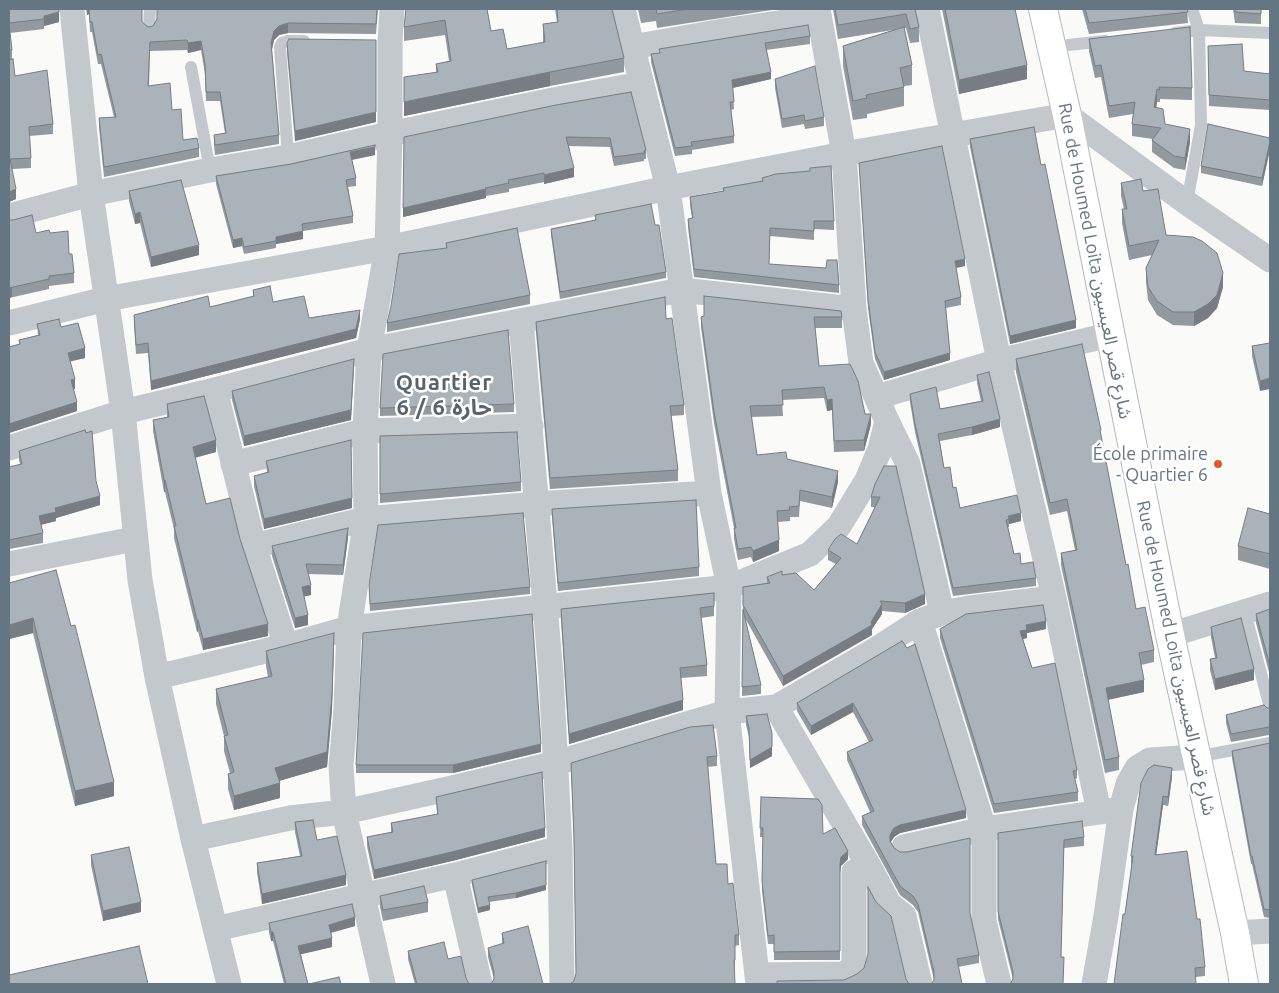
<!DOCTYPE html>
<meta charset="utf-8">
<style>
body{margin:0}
#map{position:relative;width:1279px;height:993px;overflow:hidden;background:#fafaf8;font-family:Ubuntu,sans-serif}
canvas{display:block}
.frame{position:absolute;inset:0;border:10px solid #657683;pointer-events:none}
</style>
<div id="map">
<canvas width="1279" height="993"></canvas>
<div class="frame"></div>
</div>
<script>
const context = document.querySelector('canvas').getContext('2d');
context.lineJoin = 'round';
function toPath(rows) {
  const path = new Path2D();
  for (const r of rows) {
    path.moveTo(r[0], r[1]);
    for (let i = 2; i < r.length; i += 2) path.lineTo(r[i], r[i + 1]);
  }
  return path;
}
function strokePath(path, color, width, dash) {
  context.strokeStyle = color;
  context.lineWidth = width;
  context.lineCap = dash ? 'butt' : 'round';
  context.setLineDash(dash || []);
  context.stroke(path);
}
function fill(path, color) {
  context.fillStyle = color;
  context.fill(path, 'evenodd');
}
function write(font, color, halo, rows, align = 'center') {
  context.font = font + ' Ubuntu,"Noto Sans Arabic",sans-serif';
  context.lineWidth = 5;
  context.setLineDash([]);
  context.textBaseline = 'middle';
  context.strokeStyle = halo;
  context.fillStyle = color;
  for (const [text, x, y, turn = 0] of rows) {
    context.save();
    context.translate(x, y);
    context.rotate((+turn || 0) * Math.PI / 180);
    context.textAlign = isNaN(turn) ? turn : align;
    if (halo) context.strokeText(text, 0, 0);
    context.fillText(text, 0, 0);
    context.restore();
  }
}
const secondary = toPath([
 [1043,9,1067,115,1170,635,1235,933,1244,984]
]);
strokePath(secondary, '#b3babf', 30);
strokePath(toPath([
 [149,28,150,9],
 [1175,33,1199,30,1270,33],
 [1068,45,1105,41],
 [191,67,210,170],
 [288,157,280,47,282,43,288,41,304,41],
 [1187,203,1201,125,1199,30,1192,9],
 [1245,612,1270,708],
 [1196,757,1270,743]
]), '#c3c8cc', 12);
strokePath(toPath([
 [72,9,91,194,123,412,140,580,157,677,193,839,229,984],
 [623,9,668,188,709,493,729,587,727,712,758,984],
 [818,9,844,154,854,309,861,363,887,421,908,464,942,613],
 [927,9,999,361,1054,598,1099,812],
 [632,47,723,31,819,17],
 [9,216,91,194,210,170,288,157,390,134,553,100,641,84],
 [521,321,551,675,560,848,562,984],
 [9,323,106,299,387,248,668,188,844,154,1067,115,1187,203,1270,260],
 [215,390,254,546,286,646],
 [877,397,999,361,1109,335],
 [9,448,123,412,215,390,369,350,681,290,854,309],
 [233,464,365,431,531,426],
 [254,546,366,519,536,504,709,493],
 [9,564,134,539],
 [920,621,984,829,984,921,999,984],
 [1170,635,1270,604],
 [157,677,286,646,349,628,729,587,810,554,839,526,867,480,880,449,887,421],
 [776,707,870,868,889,904,904,916,920,984],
 [193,839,290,818,344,812,461,786,556,763,727,712,776,707,875,650,920,621,942,613,969,608,1054,598],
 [904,847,984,829,1114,810],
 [455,875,480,984],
 [215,929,455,875,560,848],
 [1235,933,1270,931],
 [758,975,843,974,851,970,854,963,854,872,870,868],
 [383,984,344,812,341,766,346,710,349,628,366,519,365,431,369,350,387,248,390,134,390,42,392,9],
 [1094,984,1106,916,1121,809,1128,784,1137,768,1150,760,1196,757]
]), '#c3c8cc', 25);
strokePath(secondary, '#fff', 28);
fill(toPath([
 [9,9,59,22,44,26,44,29,10,33,12,50,12,59,15,76,53,124,53,134,29,136,31,158,31,168,12,169,16,199,9,202],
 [86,9,142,9,142,22,148,27,153,26,157,19,157,9,378,9,376,34,288,33,279,35,274,40,272,50,279,135,279,144,215,155,214,145,214,135,225,133,220,101,206,101,205,74,201,50,188,53,187,50,150,51,149,85,172,110,183,140,199,148,199,157,104,177,99,127,99,118,114,117,101,64,98,64,92,32,90,32,89,14,87,15],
 [487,9,491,31,507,49,543,43,543,24,557,22,555,9,612,9,624,58,624,72,550,86,404,116,436,72,436,64,449,61,445,35,404,41,404,27],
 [638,9,778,9,657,28,656,21,641,23],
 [833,9,915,9,919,27,919,42,910,43,906,28,904,28,912,65,912,85,904,86,904,106,867,114,867,118,853,120,843,66,843,46,893,30,838,39],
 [942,9,1015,9,1027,79,959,94],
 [1082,9,1187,9,1188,23,1089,34],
 [1233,9,1261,9,1261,24,1235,23],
 [810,36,810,44,766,50,771,79,733,88,734,109,731,110,734,136,734,143,692,150,692,154,675,156,651,62,651,54],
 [1089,39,1192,88,1192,100,1160,99,1160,102,1157,102,1156,108,1165,124,1190,142,1185,170,1174,168,1152,152,1152,140,1153,139,1132,136,1132,124,1133,114,1109,118,1101,77,1095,78,1089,51],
 [287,43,376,122,295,141,287,53],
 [1208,46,1244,71,1270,74,1270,110,1209,106],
 [775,79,824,117,824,126,805,129,804,124,782,128,775,88],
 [556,105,646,150,646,159,644,159,644,161,614,166,610,147,569,146,574,177,544,184,544,182,509,189,509,192,486,196,486,198,403,217],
 [1270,138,1270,149,1262,186,1201,173,1201,166],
 [970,139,1041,165,1076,328,1010,344,970,147],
 [375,145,375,155,352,160,356,178,356,186,348,187,353,216,353,223,303,231,303,239,276,244,276,248,244,254,242,246,233,248,216,184,216,176,291,164],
 [859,163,965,266,956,268,961,297,961,305,946,308,950,360,884,380,875,359,868,308],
 [762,178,834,221,834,230,814,229,814,240,770,236,769,264,839,285,839,293,694,277,688,227,688,219,692,218,690,205,690,197,723,191,723,188,762,182],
 [1121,183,1143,191,1166,235,1223,287,1217,308,1208,318,1194,326,1173,325,1157,315,1148,300,1146,282,1146,268,1152,255,1129,260,1122,223,1122,209,1124,209,1121,196],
 [129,191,199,255,151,267,140,223,135,224,129,201],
 [595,215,666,272,666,278,560,299,551,235,551,229,595,220],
 [9,220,36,233,50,233,69,254,74,273,74,283,49,286,49,289,9,298],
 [446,243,530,295,530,304,387,332,387,323,446,248],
 [253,290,273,302,309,318,360,319,356,338,151,390,148,353,136,354,134,324,134,315,210,307,253,297],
 [704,296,842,317,842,328,815,328,819,366,865,414,871,424,864,451,834,452,832,410,827,411,824,398,782,400,783,416,751,417,757,455,787,459,838,482,832,508,800,501,799,517,790,517,790,521,778,522,779,551,753,562,751,557,738,560,734,539,734,528,714,423,701,327,701,317,704,316],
 [666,319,684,405,684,415,671,416,678,470,678,481,550,489,536,332,536,322],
 [37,324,61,327,85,358,70,361,75,389,74,389,77,411,9,433,9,347,19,344,19,340,38,335],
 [1270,343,1260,391,1252,356,1252,346],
 [1016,359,1101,437,1126,565,1136,609,1154,650,1154,662,1141,665,1144,692,1108,700,1119,757,1119,770,1105,773,1061,565,1061,553,1075,550,1067,511,1050,515,1016,372],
 [354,369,351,420,244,446,232,400,232,391],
 [977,375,1000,427,972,435,940,441,944,468,953,488,960,508,1021,521,1009,524,1009,527,1008,527,1014,554,1021,564,1036,578,1036,586,953,596,915,432,910,402,910,394,940,409,981,401,977,383],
 [167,404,216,452,195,458,206,504,240,539,268,636,203,650,198,631,197,632,174,538,174,529,165,492,164,492,153,431,153,420,167,417],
 [514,404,514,412,380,416,380,408],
 [380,436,521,482,521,491,380,503],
 [19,451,96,481,100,505,56,518,56,521,41,525,43,533,43,543,9,549,9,467,20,464,19,460],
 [266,461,352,508,264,529,254,486,254,476,267,472],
 [875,484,925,604,905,613,882,611,882,614,872,629,872,635,783,686,745,618,761,685,761,694,742,696,743,587,767,583,767,577,782,575,814,590,836,564,828,560,828,550,857,544,875,507,871,507,871,497],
 [552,509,699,567,699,576,558,591,552,517],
 [1270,514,1270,569,1238,560,1238,546],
 [348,538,343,575,308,574,311,595,304,596,308,625,295,628,272,556,272,546],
 [56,570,114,796,75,806,33,633,9,639],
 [369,585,530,587,530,594,370,611],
 [714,593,714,616,701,618,707,665,707,676,681,678,683,710,569,744,561,620,561,609],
 [1270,609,1270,676,1256,623,1256,614],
 [1211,627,1254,680,1215,690,1210,670,1210,659,1215,658,1211,637],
 [940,629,1046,629,1027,633,1027,638,1023,639,1032,668,1077,770,1077,778,1075,779,1078,792,1078,801,994,813,940,638],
 [902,641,966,818,900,833,894,837,891,842,894,848,970,913,979,955,979,963,958,967,934,980,918,912,913,905,900,895,862,825,862,816,870,812,847,760,847,752,869,742,853,712,811,735,797,711,797,703],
 [334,647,332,709,327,767,279,781,280,798,234,810,228,789,228,774,230,773,224,751,224,736,216,704,216,689,268,677,266,666,266,651],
 [1267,708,1270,708,1270,735,1269,735,1231,742,1226,723,1226,715],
 [746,716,772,756,750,768,749,737,746,725],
 [1270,743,1270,918,1264,917,1252,864,1251,864,1232,758,1232,751],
 [541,752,453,773,356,773,356,765],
 [717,756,717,766,707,767,716,864,728,884,739,935,739,945,735,946,735,970,574,981,576,974,574,847,571,763],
 [1172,777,1168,806,1163,805,1156,855,1197,919,1205,967,1205,976,1196,977,1125,914,1132,865,1131,865,1131,856],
 [436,797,545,837,452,861,374,879,367,846,367,837,391,832,391,823,437,814],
 [761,797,823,834,848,859,841,866,840,872,840,960,774,960,774,944,768,944,762,890,763,837,760,837],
 [295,822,317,840,346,885,262,904,257,872,257,863,300,856,295,832],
 [998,833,1084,837,1084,846,1064,848,1061,957,1013,979,998,919],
 [91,855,141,912,103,921,91,865],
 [472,880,546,890,516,898,489,902,490,910,478,913,472,885],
 [380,896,428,902,428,912,383,921,380,907],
 [269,923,355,926,331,933,332,947,301,954,308,984,284,984,273,941,271,941,269,932],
 [502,933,543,984,494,979,488,957,488,948,502,944],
 [408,951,448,959,466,978,469,984,415,984,408,959]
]), '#929a9f');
fill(toPath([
 [87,9,89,9,89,14,87,15],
 [59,12,59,22,44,26,44,16],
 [288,23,288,33,279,35,274,40,271,53,271,43,274,31,279,26],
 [201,41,201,50,188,53,188,43],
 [1027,65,1027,79,959,94,959,80],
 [550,72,550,86,404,116,404,102],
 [771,72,771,79,732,88,732,80],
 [1157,89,1157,102,1154,120,1154,107],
 [376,112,376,122,295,141,295,131],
 [1190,129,1190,142,1185,170,1185,158],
 [1270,141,1270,149,1262,186,1262,178],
 [375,147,375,155,350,160,350,152],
 [574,168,574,177,544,184,544,175],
 [16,189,16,199,9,202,9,192],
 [486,189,486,198,403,217,403,208],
 [140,212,140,223,135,224,135,214],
 [303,231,303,239,276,244,276,237],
 [242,238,242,246,233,248,233,240],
 [199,245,199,255,151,267,151,257],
 [965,259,965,266,955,268,955,261],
 [1223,273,1223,287,1217,308,1208,318,1194,326,1194,312],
 [12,287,12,297,9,298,9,288],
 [360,310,360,319,356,338,151,390,151,381],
 [1076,320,1076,328,1010,344,1010,336],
 [85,348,85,358,68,362,68,353],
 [950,353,950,360,884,380,884,372],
 [354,359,351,420,244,446,244,436],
 [1270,378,1270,389,1260,391,1260,381],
 [75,379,75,389,71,390,71,380],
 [832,399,832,410,827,411,827,400],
 [77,402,77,411,9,433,9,424],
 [871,414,871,424,864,451,864,440],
 [1000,419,1000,427,972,435,972,427],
 [216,440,216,452,193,458,193,447],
 [838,471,838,482,832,508,832,497],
 [164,480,165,480,165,492,164,492],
 [100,496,100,505,56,518,56,521,39,525,39,516,55,508],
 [352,498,352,508,264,529,264,519],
 [1021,513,1021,521,1009,524,1008,516],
 [348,528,348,538,343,575,343,565],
 [779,540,779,551,753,562,753,551],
 [311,585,311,595,302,597,302,587],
 [925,594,925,604,905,613,905,603],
 [882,604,882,614,872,629,872,635,783,686,783,676,871,622],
 [308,615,308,625,295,628,295,618],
 [33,618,33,633,9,639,9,625],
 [197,620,198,620,198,631,197,632],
 [1046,621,1046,629,1027,633,1027,638,1020,640,1020,631,1026,625],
 [268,624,268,636,203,650,203,639],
 [334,633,332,709,327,767,275,782,275,768],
 [1254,669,1254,680,1215,690,1215,679],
 [1144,680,1144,692,1106,700,1106,688],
 [683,700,683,710,569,744,569,734],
 [853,703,853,712,811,735,811,726],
 [541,744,541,752,453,773,453,765],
 [772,747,772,756,750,768,750,760],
 [1172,768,1172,777,1168,806,1168,797],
 [114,782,114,796,75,806,75,791],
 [280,783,280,798,234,810,234,796],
 [1163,796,1163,805,1155,864,1155,855],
 [966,810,966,818,900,833,894,837,890,843,890,835,894,828,900,825],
 [545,828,545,837,452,861,374,879,374,870],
 [848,851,848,859,841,866,840,872,840,864,841,857],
 [346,875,346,885,262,904,262,894],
 [546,885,546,890,516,898,516,893],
 [141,902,141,912,103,921,103,911],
 [490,905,490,910,478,913,478,908],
 [355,917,355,926,329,933,329,925],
 [271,932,273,932,273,941,271,941],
 [332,938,332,947,298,955,298,946]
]), '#777d82');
const building = toPath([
 [9,9,59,9,59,12,44,16,44,19,9,23,9,9],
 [89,9,142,9,142,22,148,27,153,26,157,19,157,9,377,9,376,24,288,23,279,26,274,31,271,43,279,135,215,145,214,135,226,133,220,92,206,92,205,64,201,41,188,43,187,40,150,42,148,86,170,83,172,110,181,109,183,140,197,138,199,148,104,167,99,118,116,117,101,54,98,55,92,22,90,22,89,9],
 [406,9,487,9,491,31,503,29,507,49,545,42,543,24,558,22,557,9,612,9,624,58,550,72,404,102,404,77,438,72,436,64,451,61,445,20,404,27,406,9],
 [656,9,689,9,657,14,656,9],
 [835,9,915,9,919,27,910,29,906,14,838,25,835,9],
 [945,9,1015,9,1027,65,959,80,945,9],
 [1085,9,1187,9,1188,12,1089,23,1085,9],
 [1235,9,1261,9,1261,14,1235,12,1235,9],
 [9,24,12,50,9,50,9,24],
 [808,25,810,36,765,43,771,72,732,80,734,102,730,102,734,136,691,142,692,146,675,148,651,54,660,53,659,49,808,25],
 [904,27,912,65,900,68,904,87,866,95,867,98,853,101,843,46,904,27],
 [1190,27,1192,88,1159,87,1160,90,1157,89,1154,107,1163,109,1165,124,1190,129,1185,158,1174,156,1152,140,1161,128,1132,124,1135,102,1109,106,1101,65,1095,66,1089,39,1190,27],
 [289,39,376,40,376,112,295,131,287,43,289,39],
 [1242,44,1244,71,1270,74,1270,100,1209,95,1208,46,1242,44],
 [13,59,15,76,47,70,53,124,29,127,31,158,10,159,16,189,9,192,9,60,13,59],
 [815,66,824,117,805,121,804,115,782,119,775,79,815,66],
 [631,92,646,150,644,151,644,153,614,157,610,138,566,137,574,168,544,175,544,173,508,180,509,183,485,188,486,189,403,208,404,137,556,105,631,92],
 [1208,124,1270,138,1270,141,1262,178,1201,166,1208,124],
 [1034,127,1041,165,1045,164,1076,320,1010,336,970,139,1034,127],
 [375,145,375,147,350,152,356,178,346,180,353,216,302,224,303,231,276,237,276,241,244,247,242,238,233,240,216,176,291,164,375,145],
 [942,146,965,259,955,261,961,297,945,301,950,353,884,372,875,352,868,300,859,163,942,146],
 [831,166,834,221,814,221,814,231,770,228,769,264,826,268,827,260,837,260,839,285,694,269,688,219,693,218,690,197,724,191,723,188,763,181,762,178,776,174,810,171,810,168,831,166],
 [1141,179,1143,191,1158,189,1166,235,1193,237,1202,241,1217,253,1223,273,1217,295,1208,304,1194,312,1173,312,1157,301,1148,287,1146,268,1159,240,1129,246,1122,209,1127,209,1121,183,1141,179],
 [181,180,199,245,151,257,140,212,135,214,129,191,181,180],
 [651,204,655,225,659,225,666,272,560,292,551,229,596,220,595,215,651,204],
 [32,215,36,233,49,230,50,233,68,231,69,254,72,254,74,273,49,276,49,279,9,288,9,220,13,220,32,215],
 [517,228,530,295,387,323,391,306,399,254,447,248,446,243,517,228],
 [270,286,273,302,304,296,309,318,360,310,356,329,151,381,148,343,136,345,134,315,208,296,210,307,254,296,253,290,270,286],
 [704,296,841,311,842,317,814,317,819,366,850,364,858,381,865,414,871,414,864,440,834,441,832,399,827,400,824,387,782,390,783,405,750,406,757,455,786,452,787,459,838,471,832,497,800,490,799,506,789,507,790,510,777,511,779,540,753,551,751,547,738,549,734,528,736,528,714,412,701,317,704,316,704,296],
 [665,297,666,319,672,318,684,405,670,406,678,470,550,478,536,322,665,297],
 [59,319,61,327,78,323,85,348,68,353,75,379,71,380,77,402,9,424,9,347,20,344,19,340,40,335,37,324,59,319],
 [508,330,514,404,380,408,383,354,508,330],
 [1270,343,1270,378,1260,381,1252,346,1270,343],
 [1082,344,1101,430,1100,430,1126,565,1128,564,1136,609,1145,607,1154,650,1139,653,1144,680,1106,688,1119,757,1105,760,1061,553,1077,550,1067,499,1050,503,1016,359,1082,344],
 [354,359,351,410,244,436,232,391,354,359],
 [989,372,1000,419,972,427,938,434,944,468,950,467,953,488,956,487,960,508,1017,495,1021,513,1008,516,1009,519,1006,520,1014,554,1020,553,1021,564,1033,562,1036,578,953,588,915,424,910,394,936,387,940,409,983,401,977,375,989,372],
 [204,396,216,440,193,447,205,500,206,504,230,498,240,539,268,624,203,639,198,620,197,620,174,526,176,526,165,480,164,480,153,420,169,417,167,404,204,396],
 [85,430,86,433,92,431,96,481,100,496,55,508,56,512,39,516,43,533,9,540,9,467,22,464,19,451,85,430],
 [517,432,521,482,380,494,380,436,517,432],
 [351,440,352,498,264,519,254,476,269,472,266,461,351,440],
 [884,466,896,466,925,594,905,603,880,601,882,604,871,622,872,625,783,676,743,605,743,587,770,583,767,577,782,571,782,575,796,573,814,590,841,558,828,550,835,539,841,534,857,544,880,497,871,497,875,484,884,466],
 [696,500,699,567,558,583,552,509,696,500],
 [1248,508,1270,514,1270,554,1238,546,1248,508],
 [523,513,530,587,370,604,369,585,378,525,523,513],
 [348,528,343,565,306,564,311,585,302,587,308,615,295,618,272,546,348,528],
 [56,570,71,626,75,625,114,782,75,791,33,618,9,625,9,583,56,570],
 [714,593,714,606,700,608,707,665,680,668,683,700,569,734,561,609,714,593],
 [1043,605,1046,621,1026,625,1027,630,1020,631,1032,668,1055,663,1077,770,1073,771,1078,792,994,804,940,629,966,614,1043,605],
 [1270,609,1270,666,1256,614,1270,609],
 [743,610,761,685,742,687,743,610],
 [532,614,541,744,453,765,356,765,363,633,532,614],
 [1241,618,1254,669,1215,679,1210,659,1217,658,1211,627,1241,618],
 [334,633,332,694,327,752,275,768,280,783,234,796,228,774,234,772,224,736,228,735,216,689,272,676,266,651,334,633],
 [902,641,907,648,915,644,966,810,900,825,894,828,890,835,890,841,894,848,900,852,907,852,970,838,970,913,979,955,957,959,962,984,931,984,934,980,934,972,918,904,913,896,900,886,862,816,874,811,847,752,873,740,853,703,811,726,797,703,902,641],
 [1264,705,1267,708,1270,708,1270,727,1269,727,1231,734,1226,715,1264,705],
 [767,714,772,733,772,747,750,760,749,728,746,716,767,714],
 [713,725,717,756,707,757,716,864,727,864,728,884,733,883,739,935,735,935,735,960,734,960,735,984,570,984,574,981,576,973,574,837,571,763,690,727,713,725],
 [1270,743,1270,910,1264,909,1252,856,1251,856,1232,751,1270,743],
 [1154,765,1172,768,1168,797,1163,796,1155,855,1187,851,1197,919,1200,919,1205,967,1195,968,1196,984,1114,984,1123,914,1125,914,1133,856,1131,856,1141,783,1148,769,1154,765],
 [542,772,545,828,452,852,374,870,367,837,393,832,391,823,438,814,436,797,542,772],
 [761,797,818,799,822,805,823,834,835,828,848,851,841,857,840,864,840,951,774,952,774,935,768,936,762,881,763,828,760,828,761,797],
 [313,820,317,840,337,836,346,875,262,894,257,863,302,856,295,822,313,820],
 [1082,821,1084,837,1064,840,1061,957,1064,957,1063,984,1010,984,1013,979,1013,972,998,911,998,833,1082,821],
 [129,847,141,902,103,911,91,855,129,847],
 [546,861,546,885,516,893,488,897,490,905,478,908,472,880,546,861],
 [424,886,428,902,383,910,380,896,424,886],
 [868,887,876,902,891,916,906,979,909,984,777,984,777,981,844,980,857,974,864,968,868,954,868,887],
 [352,904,355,917,329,925,332,938,298,946,308,984,286,984,273,932,271,932,269,923,352,904],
 [528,926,543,984,491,984,494,979,494,972,488,948,504,943,502,933,528,926],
 [444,942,448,959,461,956,466,978,469,984,417,984,408,951,444,942],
 [139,946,148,984,9,984,9,975,139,946],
 [339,977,341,984,309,984,339,977]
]);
fill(building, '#aab3b9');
strokePath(building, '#777d82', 1);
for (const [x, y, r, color] of [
 [1218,464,5,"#e4572e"]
]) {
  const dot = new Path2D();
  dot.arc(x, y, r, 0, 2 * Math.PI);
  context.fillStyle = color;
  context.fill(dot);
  strokePath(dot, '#fff', 2);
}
write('18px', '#657683', '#fff', [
 ["Rue de Houmed Loita شارع قصر العيسيون",1095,261,79],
 ["Rue de Houmed Loita شارع قصر العيسيون",1176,658,78]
]);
write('18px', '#657683', '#fff', [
 ["École primaire",1208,454],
 ["- Quartier 6",1208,475]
], 'right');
context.letterSpacing = '1px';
write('bold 22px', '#57646e', '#fff', [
 ["Quartier",444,383],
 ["6 / حارة 6",444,408]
]);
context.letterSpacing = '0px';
</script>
